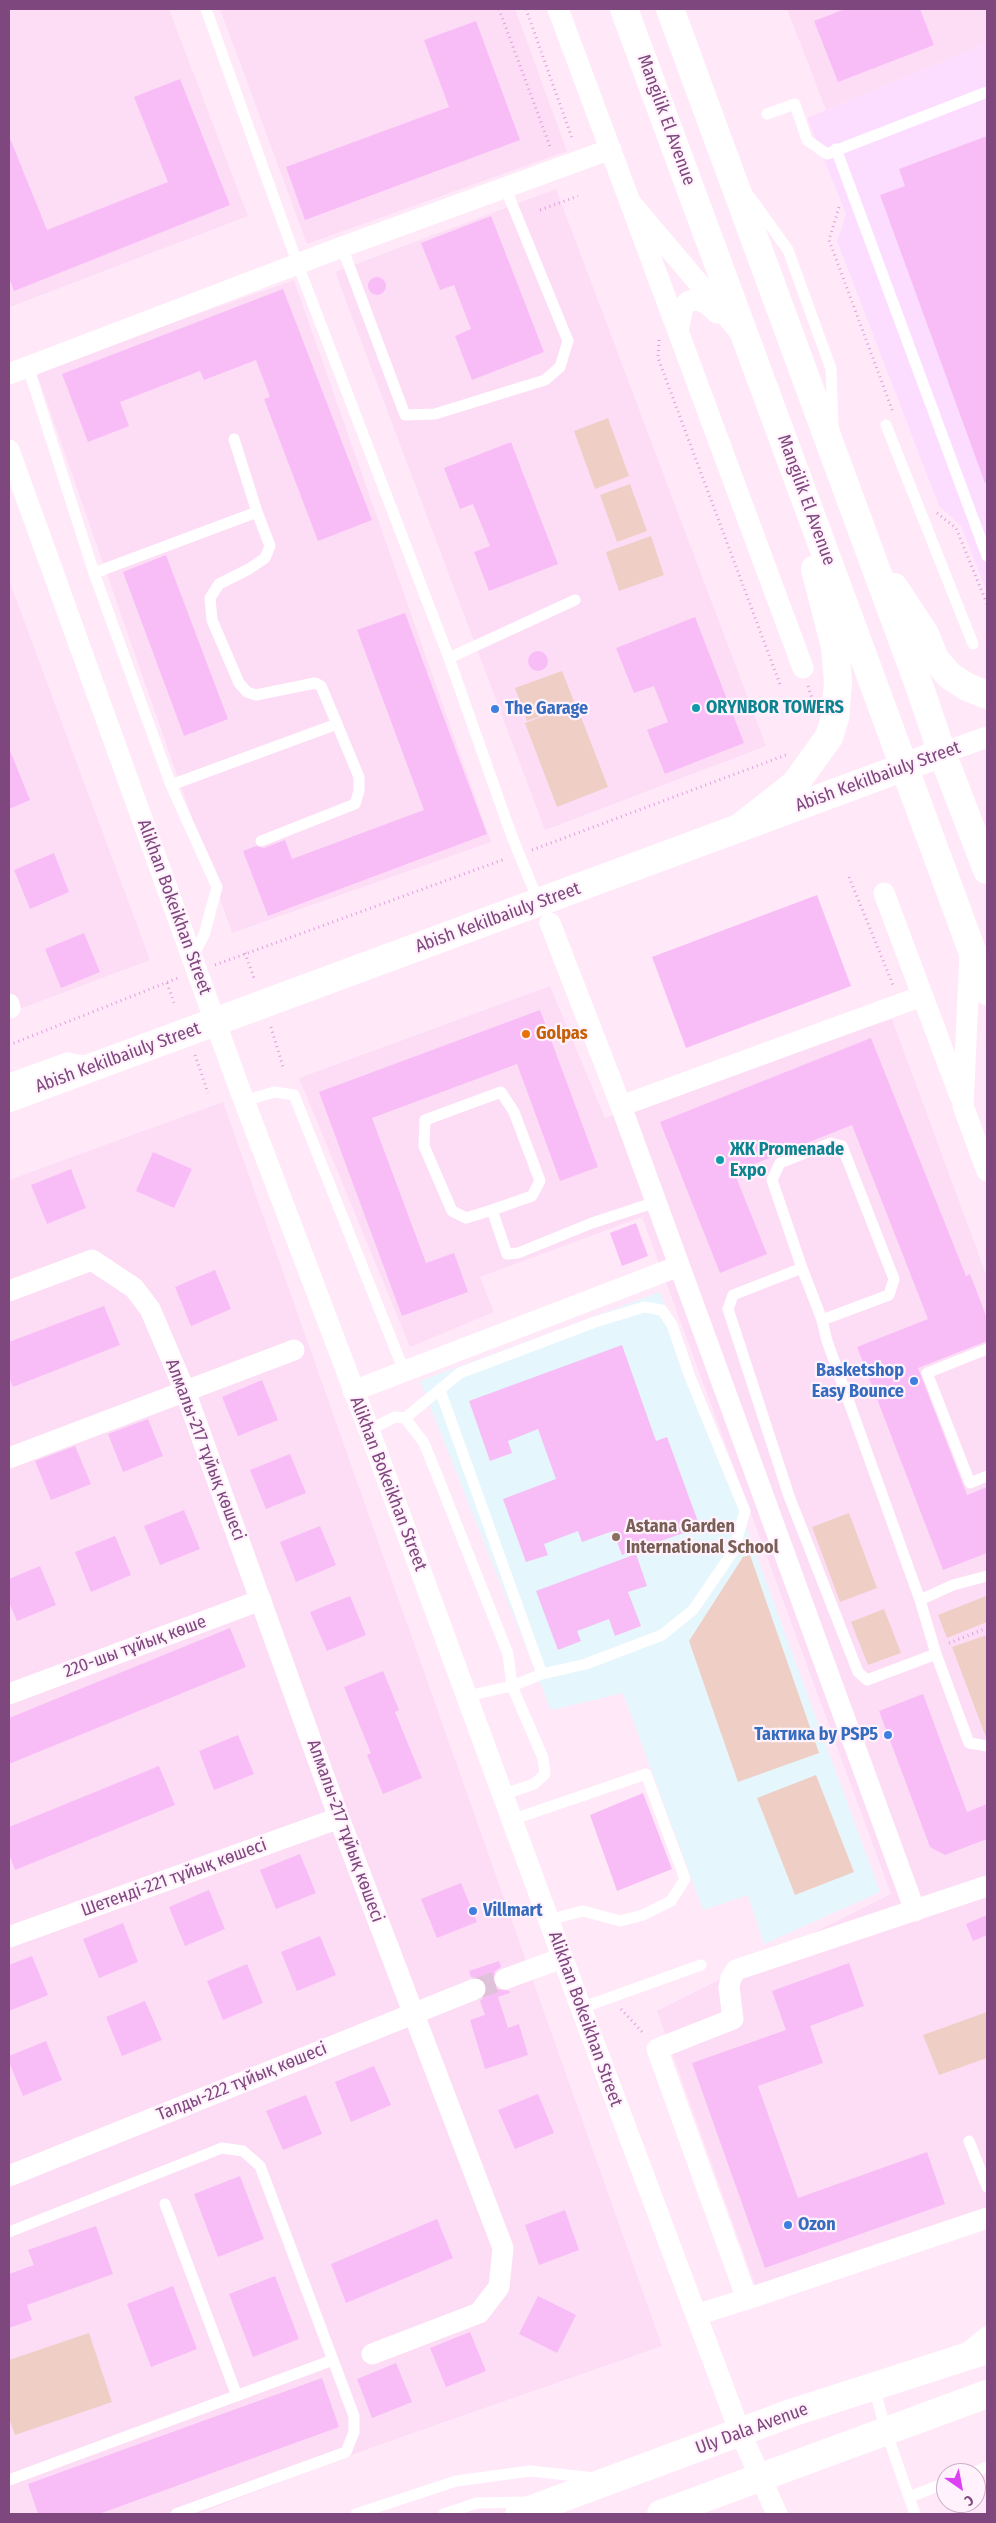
<!DOCTYPE html>
<meta charset="utf-8">
<style>
body{margin:0}
#map{position:relative;width:996px;height:2523px;overflow:hidden;background:#ffe9f9;font-family:"Fira Sans Condensed",sans-serif}
canvas{display:block}
.frame{position:absolute;inset:0;border:10px solid #7e487e;pointer-events:none}
.north{position:absolute;left:936px;top:2463px;width:50px;height:50px;box-sizing:border-box;background:#fff2fc;border:1px solid #cbaeca;border-radius:50%;rotate:147deg;font-size:14px;font-weight:700;line-height:20px;text-align:center;color:#7e487e}
.north::after{content:'';display:block;margin:auto;width:18px;height:22px;background:#dd41f6;clip-path:polygon(50% 0,100% 100%,50% 72%,0 100%)}
</style>
<div id="map">
<canvas width="996" height="2523"></canvas>
<div class="frame"></div>
<div class="north">С</div>
</div>
<script>
const context = document.querySelector('canvas').getContext('2d');
context.lineJoin = 'round';
function fill(path, color) {
  context.fillStyle = color;
  context.fill(path, 'evenodd');
}
function toPath(rows) {
  const path = new Path2D();
  for (const r of rows) {
    if (r.length === 3) {
      path.moveTo(r[0] + r[2], r[1]);
      path.arc(r[0], r[1], r[2], 0, 2 * Math.PI);
      continue;
    }
    path.moveTo(r[0], r[1]);
    for (let i = 2; i < r.length; i += 2) path.lineTo(r[i], r[i + 1]);
  }
  return path;
}
function strokePath(path, color, width, dash) {
  context.strokeStyle = color;
  context.lineWidth = width;
  context.lineCap = dash ? 'butt' : 'round';
  context.setLineDash(dash || []);
  context.stroke(path);
}
function write(font, color, halo, rows, align = 'center') {
  context.font = font + ' "Fira Sans Condensed",sans-serif';
  context.lineWidth = 4.5;
  context.setLineDash([]);
  context.textBaseline = 'middle';
  context.strokeStyle = halo;
  context.fillStyle = color;
  for (const [text, x, y, turn = 0] of rows) {
    context.save();
    context.translate(x, y);
    context.rotate((+turn || 0) * Math.PI / 180);
    context.textAlign = isNaN(turn) ? turn : align;
    if (halo) context.strokeText(text, 0, 0);
    context.fillText(text, 0, 0);
    context.restore();
  }
}
fill(toPath([
 [9,9,169,9,248,216,10,307],
 [220,9,515,9,567,151,307,244],
 [787,9,987,9,987,43,826,110],
 [556,189,766,746,545,830,335,272],
 [294,280,491,842,232,933,36,371],
 [9,580,150,960,9,1013],
 [550,986,605,1118,892,1019,987,1277,987,2214,756,2288,657,2011,891,1894,642,1217,480,1277,494,1312,410,1347,299,1078],
 [223,1102,662,2346,376,2446,197,2514,9,2514,9,1180]
]), '#fdddf6');
fill(toPath([
 [987,43,987,592,961,526,939,506,837,241,846,214,807,118]
]), '#fdddff');
fill(toPath([
 [660,1292,880,1892,764,1944,748,1895,703,1910,623,1693,551,1710,420,1381]
]), '#e5f6fc');
fill(toPath([
 [608,418,629,476,595,489,574,431],
 [630,484,647,531,617,542,600,495],
 [651,536,664,575,619,591,606,552],
 [562,671,575,704,527,721,515,688],
 [576,704,608,787,557,807,525,723],
 [849,1513,877,1588,840,1602,812,1527],
 [750,1555,819,1753,738,1782,689,1641,743,1557],
 [986,1596,987,1622,947,1638,938,1615],
 [884,1609,901,1653,868,1665,851,1622],
 [987,1635,987,1740,952,1647],
 [816,1775,854,1872,795,1895,757,1798],
 [987,2012,987,2058,939,2075,923,2035],
 [89,2333,112,2402,15,2435,9,2418,9,2360]
]), '#efcfc5');
fill(toPath([
 [845,9,920,9,934,45,838,82,814,21],
 [476,21,520,140,305,220,286,167,449,107,424,40],
 [180,79,230,205,14,291,9,278,9,136,47,230,168,182,134,97],
 [987,136,987,483,985,483,880,195,905,186,899,169],
 [491,216,544,352,472,380,455,336,471,329,454,285,440,290,421,243],
 [377,286,9],
 [283,289,372,520,318,541,264,399,270,397,256,360,204,380,200,371,120,402,129,426,88,442,62,374],
 [511,442,558,564,489,591,474,552,490,546,473,504,460,509,444,468],
 [166,555,228,719,184,736,123,572],
 [405,613,487,834,268,916,243,851,256,846,264,848,285,840,292,859,424,810,357,630],
 [695,617,744,743,665,774,647,730,668,722,654,686,634,693,616,648],
 [538,661,10],
 [9,748,30,800,9,809],
 [54,853,69,892,30,909,14,870],
 [817,895,851,986,686,1048,652,957],
 [84,933,100,972,61,988,45,949],
 [540,1010,598,1167,560,1181,517,1064,372,1118,426,1263,454,1253,468,1292,402,1316,319,1092],
 [871,1038,966,1276,970,1274,987,1318,987,1341,918,1368,967,1495,987,1487,987,1553,943,1570,857,1347,928,1319,852,1125,734,1172,767,1254,720,1273,660,1122],
 [153,1152,192,1169,174,1208,136,1191],
 [71,1169,86,1208,47,1224,31,1185],
 [636,1223,648,1256,622,1266,610,1233],
 [215,1270,231,1309,191,1326,175,1287],
 [104,1306,120,1345,13,1387,9,1377,9,1342],
 [622,1345,656,1441,667,1437,700,1527,622,1555,613,1531,582,1542,578,1531,544,1544,548,1555,526,1562,503,1499,556,1479,538,1429,508,1441,512,1453,490,1461,469,1401],
 [262,1380,278,1420,238,1436,222,1397],
 [148,1419,163,1456,123,1472,108,1434],
 [75,1446,91,1484,51,1500,35,1461],
 [290,1454,306,1493,266,1509,250,1470],
 [184,1510,200,1549,160,1565,144,1526],
 [320,1526,336,1565,296,1582,280,1542],
 [115,1536,131,1575,91,1592,75,1552],
 [636,1554,647,1586,628,1592,641,1626,615,1636,609,1619,577,1631,581,1641,558,1650,536,1591],
 [40,1566,56,1605,17,1621,9,1602,9,1579],
 [350,1596,366,1635,327,1651,310,1612],
 [230,1628,246,1667,9,1764,9,1718],
 [383,1671,399,1710,395,1712,422,1778,383,1794,367,1755,371,1753,344,1687],
 [923,1694,967,1812,987,1804,987,1839,945,1855,930,1847,879,1711],
 [238,1735,254,1774,214,1790,199,1751],
 [159,1766,175,1805,15,1870,9,1854,9,1827],
 [643,1793,672,1869,617,1891,590,1815],
 [300,1854,316,1893,276,1909,260,1870],
 [461,1883,477,1922,437,1938,421,1899],
 [209,1890,225,1929,185,1946,169,1907],
 [987,1915,987,1935,973,1941,966,1924],
 [123,1923,138,1962,99,1978,83,1939],
 [320,1936,336,1975,297,1991,281,1952],
 [32,1956,48,1995,9,2011,9,1965],
 [499,1961,501,1967,495,1971,493,1983,497,1989,510,1991,510,1993,498,1997,508,2028,519,2024,528,2055,485,2069,470,2020,485,2015,480,2001,485,1996,487,1985,482,1979,471,1977,469,1971],
 [849,1963,864,2006,810,2026,823,2063,758,2086,798,2198,927,2152,945,2204,765,2268,692,2063,786,2030,772,1991],
 [247,1964,263,2003,223,2020,207,1981],
 [145,2001,162,2040,122,2056,106,2017],
 [46,2041,62,2080,23,2096,9,2062,9,2056],
 [374,2066,391,2105,351,2122,335,2082],
 [538,2094,554,2133,515,2149,498,2110],
 [306,2095,322,2134,283,2150,266,2111],
 [240,2176,264,2239,218,2257,194,2194],
 [565,2210,579,2250,539,2265,525,2225],
 [437,2219,453,2258,346,2303,331,2264],
 [96,2226,113,2274,27,2305,32,2320,9,2328,9,2274,34,2265,28,2250],
 [275,2276,299,2339,253,2357,229,2294],
 [173,2286,197,2349,151,2367,127,2304],
 [538,2296,576,2315,557,2353,519,2334],
 [470,2332,486,2371,446,2387,430,2348],
 [396,2363,412,2402,372,2418,357,2379],
 [322,2378,339,2427,99,2514,38,2514,28,2484]
]), '#f8bdf6');
strokePath(toPath([
 [475,1989,505,1979]
]), '#dfc1da', 21, [21, 11]);
strokePath(toPath([
 [499,9,551,149],
 [526,9,573,141],
 [839,207,829,240,893,412],
 [540,210,578,196],
 [659,340,658,358,781,687],
 [937,513,956,528,987,604],
 [808,686,812,699],
 [532,850,786,755],
 [849,877,893,985],
 [245,953,254,978],
 [215,965,505,859],
 [167,983,175,1006],
 [271,1027,283,1067],
 [9,1045,178,978],
 [195,1055,208,1093],
 [949,1643,987,1628],
 [621,2009,644,2034]
]), '#de9fdc', 3, [1, 4]);
strokePath(toPath([
 [206,9,298,265,449,658],
 [767,114,795,104,807,140,827,154,987,92],
 [836,149,987,556],
 [750,197,788,250,831,369,833,427],
 [342,247,405,415,435,414,545,380,560,367,568,341,505,187],
 [28,367,94,573,171,785,217,887,204,935,192,958],
 [886,425,973,644],
 [257,512,270,546,265,558,249,569,219,584,210,598,212,620,239,683,247,692,256,695,315,683,321,686,337,724],
 [94,573,257,512,234,439],
 [171,785,337,724,359,777,359,791,355,804,261,841],
 [539,903,511,834,449,658,575,600],
 [9,1079,67,1058,88,1062],
 [244,1101,274,1092,294,1095,404,1371],
 [492,1210,466,1218,452,1211,424,1146,425,1120,501,1092,514,1112,540,1181,532,1196,492,1210,507,1254,518,1253,592,1223,656,1202],
 [802,1268,822,1320],
 [987,1349,927,1373,970,1483,987,1476],
 [440,1390,542,1674],
 [405,1418,424,1443,437,1475,508,1654,512,1686,543,1758,545,1774,534,1784,502,1795],
 [369,1430,395,1417,405,1418,460,1373,595,1322,644,1307,662,1310,672,1325,690,1377,745,1511,734,1550,693,1610,662,1635,586,1664,542,1674,512,1686,467,1696],
 [987,1576,953,1585,920,1600,827,1341,822,1320,889,1295,894,1279,842,1146,831,1143,780,1163,772,1180,802,1268,733,1295,728,1309,789,1496,858,1672,867,1680,936,1654,969,1743,987,1746],
 [920,1600,936,1654],
 [511,1820,646,1774,685,1879,671,1901,643,1915,620,1921,583,1911,548,1920],
 [581,2008,701,1965],
 [969,2141,987,2187],
 [165,2204,237,2396],
 [9,2232,222,2148,243,2151,260,2166,354,2416,354,2432,346,2452,176,2514],
 [967,2347,987,2331],
 [874,2387,886,2431,909,2497,946,2483],
 [972,2473,987,2467],
 [9,2480,333,2360],
 [909,2497,915,2514],
 [356,2514,456,2481,530,2471,595,2478],
 [444,2514,477,2503,528,2502]
]), '#fff', 11);
strokePath(toPath([
 [558,9,630,202,739,331],
 [630,202,803,668],
 [678,331,683,307,689,301,698,300,707,304,717,313],
 [9,374,342,247,611,149],
 [9,450,237,1082,369,1430,581,2008,740,2432,777,2514],
 [942,753,987,737],
 [884,893,960,1096],
 [550,923,621,1106],
 [970,953,963,1106,987,1171],
 [9,1004,10,1008],
 [9,1291,92,1260,134,1288,150,1309,185,1391,339,1818,503,2248,499,2287,479,2313,372,2354],
 [353,1391,679,1266],
 [9,1458,294,1350],
 [9,1694,261,1600],
 [915,1911,621,1106,922,996],
 [9,1937,339,1818],
 [505,1979,562,1958],
 [9,2176,475,1989],
 [747,2299,987,2218],
 [696,2315,747,2299,657,2049,733,2019,729,1987,731,1978,736,1970,987,1886]
]), '#fff', 21);
strokePath(toPath([
 [9,1098,942,753]
]), '#fff', 28);
strokePath(toPath([
 [624,9,987,991],
 [670,9,921,691,942,753,987,870],
 [894,587,925,634,935,659,950,676,967,687,987,695],
 [739,828,795,784,829,737,835,718,838,682,835,647,815,569],
 [519,2514,794,2412,987,2350],
 [661,2514,987,2394]
]), '#fff', 28);
for (const [x, y, r, color] of [
 [696,708,5,"#0f9aa8"],
 [495,709,5,"#3f7fe0"],
 [526,1034,5,"#e8710a"],
 [720,1160,5,"#0f9aa8"],
 [914,1381,5,"#3f7fe0"],
 [616,1537,5,"#8d6e63"],
 [888,1735,5,"#3f7fe0"],
 [473,1911,5,"#3f7fe0"],
 [788,2225,5,"#3f7fe0"]
]) {
  const dot = new Path2D();
  dot.arc(x, y, r, 0, 2 * Math.PI);
  context.fillStyle = color;
  context.fill(dot);
  strokePath(dot, '#fff2fc', 2);
}
write('18px', '#7e487e', '#fff2fc', [
 ["Mangilik El Avenue",666,120,70],
 ["Mangilik El Avenue",806,500,70],
 ["Abish Kekilbaiuly Street",878,777,-20],
 ["Alikhan Bokeikhan Street",174,907,70],
 ["Abish Kekilbaiuly Street",498,918,-20],
 ["Abish Kekilbaiuly Street",118,1058,-20],
 ["Алмалы-217 тұйық көшесі",205,1450,69],
 ["Alikhan Bokeikhan Street",388,1484,69],
 ["220-шы тұйық көше",135,1647,-20],
 ["Алмалы-217 тұйық көшесі",345,1831,70],
 ["Шетенді-221 тұйық көшесі",174,1878,-20],
 ["Alikhan Bokeikhan Street",585,2019,70],
 ["Талды-222 тұйық көшесі",242,2082,-22],
 ["Uly Dala Avenue",752,2429,-20]
]);
write('bold 18px', '#0d838f', '#fff2fc', [
 ["ORYNBOR TOWERS",706,708],
 ["ЖК Promenade",730,1150],
 ["Expo",730,1171]
], 'left');
write('bold 18px', '#366cbe', '#fff2fc', [
 ["The Garage",505,709],
 ["Basketshop",904,1371,"right"],
 ["Easy Bounce",904,1392,"right"],
 ["Тактика by PSP5",878,1735,"right"],
 ["Villmart",483,1911],
 ["Ozon",798,2225]
], 'left');
write('bold 18px', '#c56008', '#fff2fc', [
 ["Golpas",536,1034]
], 'left');
write('bold 18px', '#785e54', '#fff2fc', [
 ["Astana Garden",626,1527],
 ["International School",626,1548]
], 'left');
</script>
